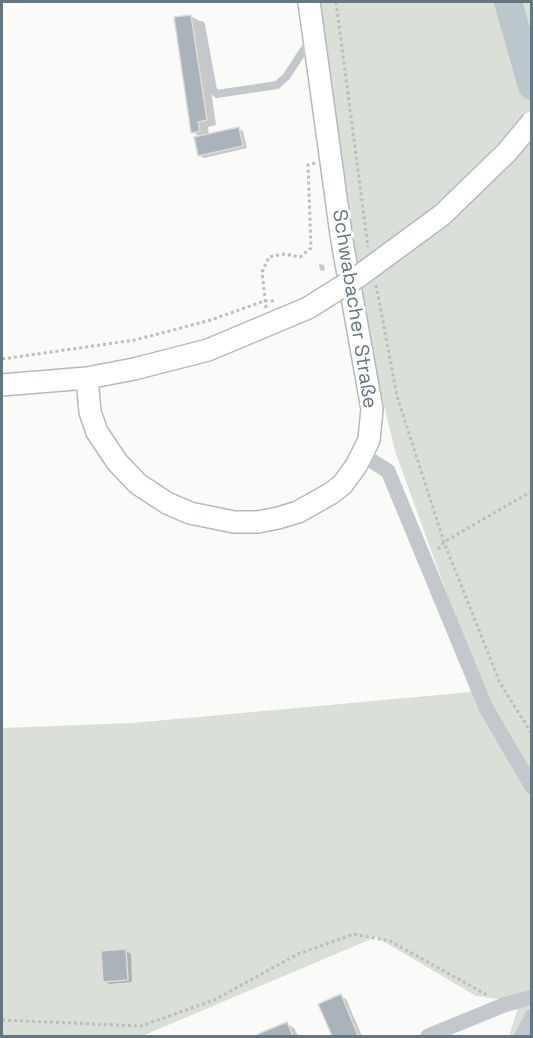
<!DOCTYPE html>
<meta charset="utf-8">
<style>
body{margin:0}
#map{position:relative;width:533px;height:1038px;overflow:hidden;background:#fafaf8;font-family:"Space Grotesk",sans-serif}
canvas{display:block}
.frame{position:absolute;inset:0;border:3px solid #657683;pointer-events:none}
</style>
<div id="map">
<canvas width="533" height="1038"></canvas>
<div class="frame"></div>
</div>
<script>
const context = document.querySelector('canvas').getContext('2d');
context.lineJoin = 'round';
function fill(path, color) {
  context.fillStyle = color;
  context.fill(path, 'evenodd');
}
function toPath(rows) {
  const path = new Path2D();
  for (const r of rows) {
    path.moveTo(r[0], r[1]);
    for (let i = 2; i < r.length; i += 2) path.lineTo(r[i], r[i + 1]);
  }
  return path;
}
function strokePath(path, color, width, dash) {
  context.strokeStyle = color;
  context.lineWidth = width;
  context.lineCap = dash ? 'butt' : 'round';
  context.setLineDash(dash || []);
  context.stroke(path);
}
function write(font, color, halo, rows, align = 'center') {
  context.font = font + ' "Space Grotesk",sans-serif';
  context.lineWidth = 6;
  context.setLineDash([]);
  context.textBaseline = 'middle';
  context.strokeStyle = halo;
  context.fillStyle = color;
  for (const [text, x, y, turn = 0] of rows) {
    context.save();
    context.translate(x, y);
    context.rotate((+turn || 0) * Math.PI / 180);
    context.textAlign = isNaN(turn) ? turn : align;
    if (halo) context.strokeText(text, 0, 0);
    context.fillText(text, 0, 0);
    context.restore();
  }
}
fill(toPath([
 [317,2,531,2,531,1036,509,1036,520,1002,476,996,376,937,142,1036,2,1036,2,728,133,723,482,691,395,451,343,238]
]), '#dadfd7');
fill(toPath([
 [191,16,201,22,216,125,208,127,209,135,238,129,243,131,247,148,204,158,199,155,201,137,192,132],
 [319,264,324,265,325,271,320,270],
 [126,951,131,954,132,982,109,984,104,981],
 [341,996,346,999,362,1036,333,1036,320,1005],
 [287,1024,294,1028,298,1036,260,1036]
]), '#0003');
strokePath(toPath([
 [508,2,532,86]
]), '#bbc7cb', 28);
const building = toPath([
 [191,15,207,120,198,122,200,131,191,133,174,17,191,15],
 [239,127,243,146,198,156,194,137,239,127],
 [126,949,128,980,103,982,101,951,126,949],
 [341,994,358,1035,356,1036,332,1036,318,1004,341,994],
 [287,1022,293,1036,259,1036,258,1034,287,1022]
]);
fill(building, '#aab3b9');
strokePath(building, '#dcdcda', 1.5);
const secondary = toPath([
 [87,378,90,412,97,432,117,462,138,484,167,503,190,513,234,522,258,522,278,518,298,512,330,494,342,485,356,466,369,440,372,409,342,241,309,2],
 [2,385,87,378,134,369,208,350,308,308]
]);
strokePath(secondary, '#b3babf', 24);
strokePath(toPath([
 [336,2,368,247],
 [376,285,397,396,444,542,500,683,532,734],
 [266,308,262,272,269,257,284,254,300,257,311,248,308,165,315,163],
 [2,359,135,340,211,320,264,301,274,301],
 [438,549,444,542,532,491],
 [2,1020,141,1026,214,1000,298,954,354,934,390,941,487,995]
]), '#bbbfc2', 3, [3, 3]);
strokePath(toPath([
 [201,25,213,90,217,94,277,85,286,77,309,42]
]), '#c3c8cc', 8);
strokePath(toPath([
 [362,455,388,471,486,708,532,787],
 [428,1036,504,1005,532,997],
 [522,1036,532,1016]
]), '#c3c8cc', 15);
strokePath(secondary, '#fff', 21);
const secondaryBridge = toPath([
 [308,308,359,276,442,215,507,152,532,122]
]);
strokePath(secondaryBridge, '#b3babf', 24, []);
strokePath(secondaryBridge, '#fff', 21);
write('20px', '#657683', '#fff', [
 ["Schwabacher Straße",354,309,81]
]);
</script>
